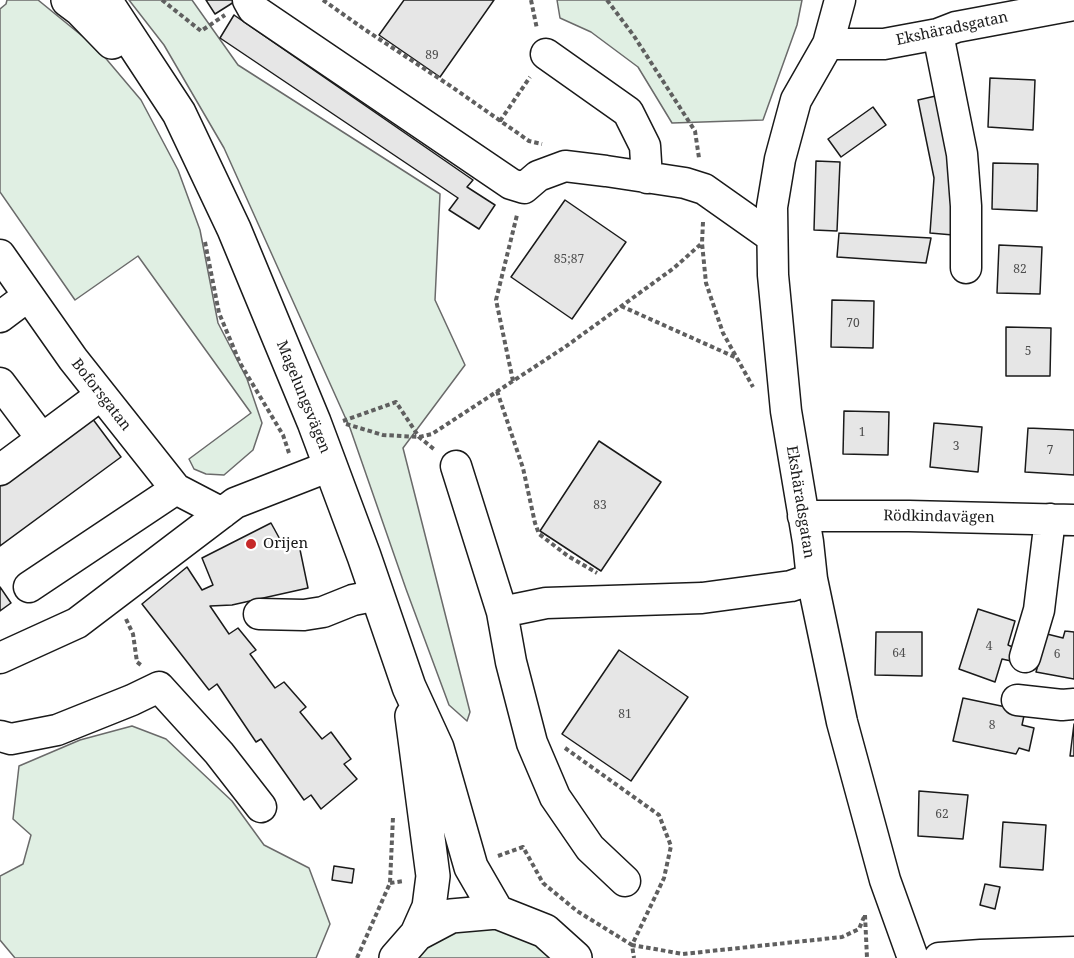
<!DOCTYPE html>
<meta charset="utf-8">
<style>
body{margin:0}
canvas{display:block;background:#fff}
</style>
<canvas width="1074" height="958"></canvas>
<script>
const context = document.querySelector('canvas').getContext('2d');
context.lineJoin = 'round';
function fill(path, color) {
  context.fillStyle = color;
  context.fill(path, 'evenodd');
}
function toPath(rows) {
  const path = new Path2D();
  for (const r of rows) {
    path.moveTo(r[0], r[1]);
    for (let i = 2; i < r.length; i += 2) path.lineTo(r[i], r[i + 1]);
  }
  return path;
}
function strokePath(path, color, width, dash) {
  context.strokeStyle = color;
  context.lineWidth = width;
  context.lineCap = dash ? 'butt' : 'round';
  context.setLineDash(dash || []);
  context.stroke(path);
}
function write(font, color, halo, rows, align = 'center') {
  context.font = font + ' "Noto Serif",serif';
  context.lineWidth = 4.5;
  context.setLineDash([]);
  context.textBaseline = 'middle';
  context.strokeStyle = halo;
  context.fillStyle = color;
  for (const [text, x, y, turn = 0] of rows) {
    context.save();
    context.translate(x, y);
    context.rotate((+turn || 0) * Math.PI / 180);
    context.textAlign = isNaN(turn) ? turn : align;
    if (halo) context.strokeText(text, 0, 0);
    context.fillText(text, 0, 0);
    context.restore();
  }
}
const green = toPath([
 [7,0,38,0,97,48,141,100,178,170,200,230,218,323,247,379,262,423,253,450,224,475,206,474,194,469,189,459,251,413,138,256,75,300,0,192,0,9,6,4,7,0],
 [129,0,192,0,238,65,440,194,435,300,465,365,403,448,470,712,467,721,449,705,406,589,350,428,224,148,164,45,129,0],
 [557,0,802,0,797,25,763,120,672,123,638,67,591,32,560,18,557,0],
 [132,726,166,739,232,801,264,845,309,868,330,924,316,958,15,958,0,940,0,876,23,864,31,835,13,819,19,766,80,740,132,726],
 [500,926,524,934,554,958,410,958,450,931,500,926]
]);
fill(green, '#e0efe3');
strokePath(green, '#6a6a6a', 1.5);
const building = toPath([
 [206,0,233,0,234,2,215,14,206,0],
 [404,0,494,0,440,77,379,35,404,0],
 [234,15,473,180,467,187,495,205,479,229,449,210,458,198,220,38,234,15],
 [990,78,1035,80,1033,130,988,127,990,78],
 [940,95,957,174,953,235,930,233,934,178,918,100,940,95],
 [873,107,886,125,841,157,828,139,873,107],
 [816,161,840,162,837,231,814,230,816,161],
 [993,163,1038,164,1037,211,992,209,993,163],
 [565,200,626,242,572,319,511,277,565,200],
 [839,233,931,238,926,263,837,257,839,233],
 [999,245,1042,247,1040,294,997,293,999,245],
 [832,300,874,301,873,348,831,347,832,300],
 [1006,327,1051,328,1050,376,1006,376,1006,327],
 [844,411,889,412,888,455,843,454,844,411],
 [92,418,121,457,0,546,0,486,92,418],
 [934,423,982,427,978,472,930,467,934,423],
 [1028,428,1074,430,1074,475,1025,472,1028,428],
 [599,441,661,482,601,571,540,531,599,441],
 [271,523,282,543,298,540,308,588,232,605,210,606,229,634,238,628,256,650,250,654,275,688,284,682,306,707,300,712,322,739,331,732,351,759,344,764,357,779,321,809,311,795,304,800,261,739,256,742,217,684,209,690,142,604,187,567,202,590,213,585,202,558,271,523],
 [0,587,11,603,0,611,0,587],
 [978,609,1015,621,1008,645,1015,648,1011,661,1002,659,995,682,959,669,978,609],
 [1065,631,1074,632,1074,679,1036,672,1047,634,1063,638,1065,631],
 [876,632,922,632,922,676,875,675,876,632],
 [619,650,688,697,631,781,562,734,619,650],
 [963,698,1025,711,1022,725,1034,728,1029,751,1019,748,1016,754,953,741,963,698],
 [1074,724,1074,756,1070,756,1074,724],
 [919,791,968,795,963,839,918,836,919,791],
 [1003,822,1046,825,1043,870,1000,867,1003,822],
 [334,866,354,869,352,883,332,880,334,866],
 [985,884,1000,887,995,909,980,905,985,884]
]);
fill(building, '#e6e6e6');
strokePath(building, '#1a1a1a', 1.5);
const minor = toPath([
 [248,0,253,9,511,184,524,188,538,176,565,166,606,171,685,183,704,189,772,237],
 [840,0,828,44,796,100,780,159,772,207,773,275,786,411,808,542,812,579,842,722,885,880,913,958],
 [938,34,962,154,966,206,966,268],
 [828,44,884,44,938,34,956,27,1074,5],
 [546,54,628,112,645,146,647,178],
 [0,255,73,359,176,489,222,513],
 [0,317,28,296],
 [0,383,42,439],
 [456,466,502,612,546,603,702,598,791,586,812,579],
 [0,470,101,395],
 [803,516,909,516,1074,520],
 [29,587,176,489],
 [502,612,511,662,532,743,555,797,590,848,625,881],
 [259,614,304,615,323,612,353,600,378,595],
 [1025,657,1039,610,1050,519],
 [0,658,77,623,235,503,330,466],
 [1017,700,1062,705,1074,704],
 [0,736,11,739,57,730,132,700,159,687,219,753,261,807],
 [939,958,981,955,1074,952]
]);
const major = toPath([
 [68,0,80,9,112,42],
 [102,0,110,8,179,113,234,229,314,422,364,556,409,687,437,748,471,867,497,912],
 [412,716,433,876,429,907,417,934],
 [396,958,417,934,451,916,497,912,545,931,575,958]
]);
strokePath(minor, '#1a1a1a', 33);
strokePath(major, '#1a1a1a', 36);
strokePath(toPath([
 [162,0,201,31,225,15],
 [323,0,364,29,452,87,529,141,542,144],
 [531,0,537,29],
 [607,0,634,36,695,131,699,158],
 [500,121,530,77],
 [703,222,702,243,706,283,723,333,753,387],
 [205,242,219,313,240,363,283,435,289,453],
 [621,306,737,358],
 [513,381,496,300,517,215],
 [497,391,523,468,535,523,539,534,568,556,597,573],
 [343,421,396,402,419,437,435,450],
 [346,424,383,435,419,437,432,434,565,347,674,268,702,243],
 [126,619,133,634,137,662,141,665],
 [565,748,659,815,671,846,664,878,632,945,683,954,842,937,859,929,864,917],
 [498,856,523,847,543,883,577,911,632,945,634,958],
 [390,883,404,881],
 [865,915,867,958],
 [357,958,390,883,393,817]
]), '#5f5f5f', 4, [4.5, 3]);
strokePath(minor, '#fff', 30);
strokePath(major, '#fff', 33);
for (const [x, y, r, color] of [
 [251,544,6,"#c62828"]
]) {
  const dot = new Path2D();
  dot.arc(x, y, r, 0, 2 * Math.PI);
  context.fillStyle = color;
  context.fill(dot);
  strokePath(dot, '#fff', 2);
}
write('12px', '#4d4d4d', null, [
 ["89",432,56],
 ["85;87",569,260],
 ["82",1020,270],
 ["70",853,324],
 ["5",1028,352],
 ["1",862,433],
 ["3",956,447],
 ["7",1050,451],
 ["83",600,506],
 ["4",989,647],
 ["64",899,654],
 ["6",1057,655],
 ["81",625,715],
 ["8",992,726],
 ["62",942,815]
]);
write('15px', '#1a1a1a', '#fff', [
 ["Ekshäradsgatan",952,29,-12],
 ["Boforsgatan",101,395,52],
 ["Magelungsvägen",303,397,68],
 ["Ekshäradsgatan",800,502,81],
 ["Rödkindavägen",939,517,1]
]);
write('15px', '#1a1a1a', '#fff', [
 ["Orijen",263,544]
], 'left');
</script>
